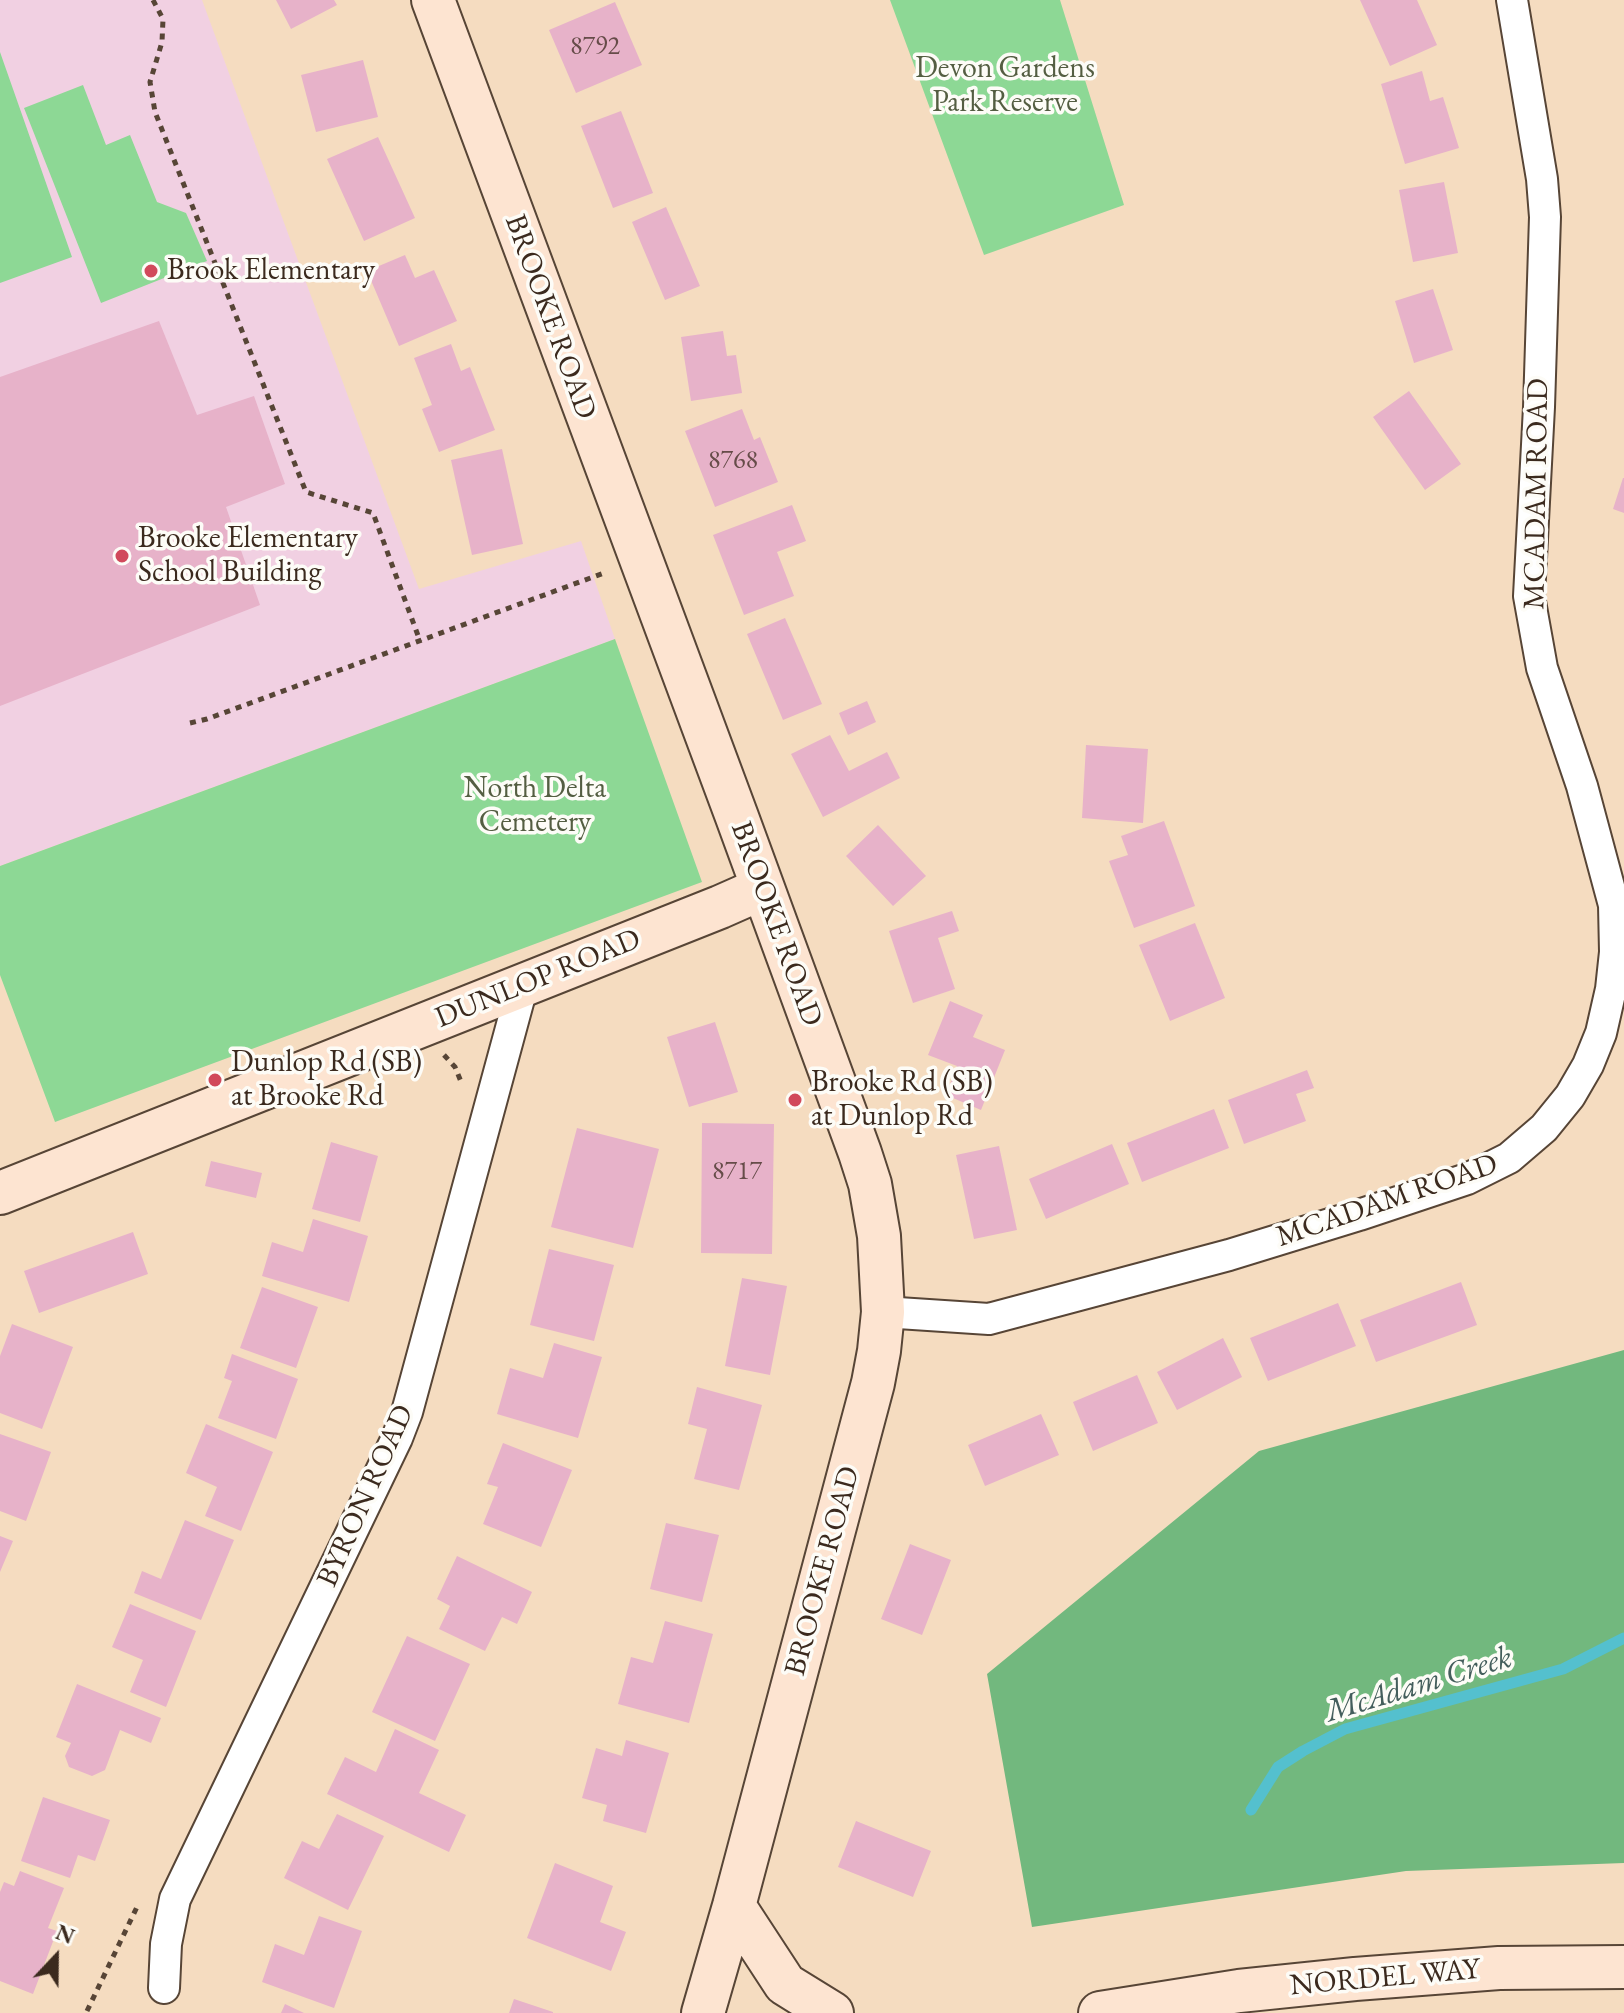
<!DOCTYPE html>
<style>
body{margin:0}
#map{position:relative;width:1624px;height:2013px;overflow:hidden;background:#f5dcc0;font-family:"EB Garamond",serif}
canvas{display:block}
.north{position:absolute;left:16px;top:1917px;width:80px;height:80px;-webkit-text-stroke:6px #fdfcf7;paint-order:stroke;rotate:22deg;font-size:22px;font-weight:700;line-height:32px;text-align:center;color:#3b2a1e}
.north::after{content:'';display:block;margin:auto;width:28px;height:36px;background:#3b2a1e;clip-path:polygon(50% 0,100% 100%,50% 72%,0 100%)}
</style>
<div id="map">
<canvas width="1624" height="2013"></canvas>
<div class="north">N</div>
</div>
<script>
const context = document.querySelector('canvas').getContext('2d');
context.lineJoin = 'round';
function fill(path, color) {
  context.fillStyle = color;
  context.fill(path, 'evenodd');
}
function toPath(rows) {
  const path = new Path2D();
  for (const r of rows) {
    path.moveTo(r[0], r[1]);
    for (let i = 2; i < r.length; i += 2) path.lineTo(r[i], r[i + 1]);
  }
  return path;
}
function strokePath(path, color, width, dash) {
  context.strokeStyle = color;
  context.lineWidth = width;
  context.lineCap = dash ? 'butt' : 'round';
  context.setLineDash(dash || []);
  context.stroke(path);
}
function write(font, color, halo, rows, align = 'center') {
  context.font = font + ' "EB Garamond",serif';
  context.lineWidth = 7;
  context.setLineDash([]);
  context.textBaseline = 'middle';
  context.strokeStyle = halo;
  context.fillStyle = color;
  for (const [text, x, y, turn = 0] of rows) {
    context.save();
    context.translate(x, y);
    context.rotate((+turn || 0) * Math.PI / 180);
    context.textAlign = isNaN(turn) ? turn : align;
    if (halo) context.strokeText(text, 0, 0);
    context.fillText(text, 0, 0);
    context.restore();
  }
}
fill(toPath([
 [0,0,202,0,419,589,581,541,615,639,0,866]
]), '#f1d0e2');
fill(toPath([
 [890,0,1060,0,1124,205,984,255],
 [0,52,72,257,0,283],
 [83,85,106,145,130,135,157,202,186,213,207,261,101,303,24,108],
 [615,639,702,882,55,1122,0,975,0,866]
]), '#8dd895');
fill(toPath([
 [1624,1350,1624,1863,1406,1871,1032,1927,987,1674,1259,1451]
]), '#72b87e');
strokePath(toPath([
 [1251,1810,1278,1767,1303,1751,1345,1729,1563,1669,1624,1638]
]), '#54c0ce', 11);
fill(toPath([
 [276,0,334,0,337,5,291,29],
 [1360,0,1417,0,1437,45,1390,66],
 [615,2,642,65,576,93,549,30],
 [363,60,378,117,316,132,301,75],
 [1422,71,1430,101,1443,97,1459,148,1405,164,1381,84],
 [621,111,653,193,613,208,581,126],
 [378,137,415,218,364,241,327,159],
 [1444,182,1458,253,1413,262,1399,190],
 [666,207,700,286,665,300,632,222],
 [405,255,415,278,434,270,457,321,399,346,367,271],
 [1433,289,1453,350,1414,363,1395,301],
 [159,321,197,415,254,396,285,484,226,507,260,605,0,706,0,377],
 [723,331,727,356,736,355,742,393,691,401,681,337],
 [451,344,461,371,470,367,495,430,439,452,422,409,432,405,414,358],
 [1409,391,1461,464,1425,490,1373,417],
 [742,409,754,440,760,437,778,482,715,507,685,431],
 [502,449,523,544,472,555,451,460],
 [1623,478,1624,478,1624,513,1613,509],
 [792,505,806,541,777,552,794,596,744,615,713,535],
 [785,618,822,704,783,720,747,634],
 [867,701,876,722,848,735,839,713],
 [830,735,849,771,887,752,900,778,823,817,791,754],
 [1086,745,1148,749,1143,823,1082,818],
 [1164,821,1195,906,1134,928,1109,861,1128,855,1121,836],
 [878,825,926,876,893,906,846,856],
 [952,911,959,931,938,938,955,989,913,1003,889,931],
 [1195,923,1225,998,1170,1021,1139,945],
 [950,1001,983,1015,973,1037,1005,1050,981,1110,946,1095,957,1066,928,1055],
 [715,1022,738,1092,689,1107,667,1037],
 [1307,1070,1314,1088,1296,1094,1306,1121,1244,1144,1228,1100],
 [1214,1109,1229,1148,1142,1182,1127,1143],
 [702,1123,774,1124,772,1254,701,1253],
 [577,1128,659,1149,633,1248,551,1227],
 [331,1142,378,1156,360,1222,312,1209],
 [1112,1144,1129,1184,1046,1219,1029,1179],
 [999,1146,1017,1230,974,1239,956,1155],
 [211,1161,262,1173,256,1198,205,1186],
 [313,1219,368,1236,349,1302,262,1276,272,1242,303,1252],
 [133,1232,148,1274,39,1313,24,1271],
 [549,1249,614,1265,594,1341,530,1325],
 [742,1278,787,1286,770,1375,725,1366],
 [1461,1282,1477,1325,1376,1362,1360,1320],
 [262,1287,318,1307,296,1368,240,1348],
 [1338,1303,1356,1346,1268,1381,1250,1338],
 [12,1324,73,1347,42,1429,0,1413,0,1356],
 [1223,1338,1242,1377,1177,1410,1157,1372],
 [554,1343,602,1357,578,1438,497,1414,510,1368,543,1378],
 [232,1354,298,1379,276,1439,218,1418,232,1381,224,1378],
 [1137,1375,1158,1423,1093,1451,1073,1402],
 [697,1387,762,1405,739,1490,694,1479,707,1429,688,1424],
 [1041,1414,1059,1455,985,1486,968,1445],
 [206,1424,273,1452,241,1531,205,1516,217,1487,186,1473],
 [0,1434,51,1452,26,1521,0,1511],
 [503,1443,572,1470,541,1547,483,1524,498,1487,487,1484],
 [185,1520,234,1540,201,1620,134,1593,142,1571,161,1579],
 [666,1523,719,1535,702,1602,650,1589],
 [0,1536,13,1541,0,1572],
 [910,1544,951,1560,922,1635,881,1619],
 [457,1556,532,1592,517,1624,502,1617,485,1651,439,1629,450,1606,437,1599],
 [130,1604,196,1631,166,1707,130,1692,143,1660,112,1647],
 [665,1621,713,1634,689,1723,618,1704,631,1657,653,1663],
 [407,1636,470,1664,435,1741,372,1712],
 [77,1684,161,1718,151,1743,120,1730,105,1770,92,1776,69,1767,65,1756,71,1743,56,1737],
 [395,1729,439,1750,419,1793,466,1815,449,1852,327,1794,345,1757,376,1772],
 [626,1740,669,1753,646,1833,603,1821,607,1805,582,1798,596,1748,622,1756],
 [43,1797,110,1820,95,1861,78,1855,70,1878,21,1861],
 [337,1814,384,1836,348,1910,284,1878,302,1841,319,1849],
 [856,1821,931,1851,913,1897,838,1867],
 [555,1863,613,1886,600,1922,626,1932,611,1971,527,1938],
 [20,1871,64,1888,48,1928,57,1931,33,1994,0,1981,0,1892,4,1882,14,1886],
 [319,1916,362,1931,334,2008,262,1982,275,1944,304,1955],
 [514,1999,553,2012,553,2013,509,2013],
 [285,2004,304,2013,281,2013]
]), '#e7b2c9');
const street = toPath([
 [883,1312,989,1319,1229,1255,1359,1215,1467,1179,1509,1158,1544,1128,1570,1096,1588,1065,1601,1033,1611,989,1615,952,1614,905,1582,786,1542,668,1529,596,1539,407,1545,217,1542,179,1512,0],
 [164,1988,166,1944,175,1899,397,1438,407,1412,523,984]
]);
const secondary = toPath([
 [433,0,737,817,860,1153,870,1184,879,1236,883,1312,879,1351,873,1383,734,1906,703,2013],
 [0,1193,720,907,763,888],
 [734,1906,785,1984,832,2013],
 [1100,2013,1239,1991,1355,1979,1499,1968,1624,1967]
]);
strokePath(street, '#574536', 34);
strokePath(secondary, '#574536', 46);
strokePath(toPath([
 [153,0,163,19,162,42,150,82,155,112,306,492,373,513,420,641],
 [190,723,207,719,604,573],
 [444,1055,455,1067,462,1084],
 [87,2011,137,1907]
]), '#574536', 5, [6, 6]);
strokePath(street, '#fff', 30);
strokePath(secondary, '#fde4d1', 42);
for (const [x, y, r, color] of [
 [151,271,8,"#d1495b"],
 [122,556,8,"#d1495b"],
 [215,1080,8,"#d1495b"],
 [795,1100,8,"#d1495b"]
]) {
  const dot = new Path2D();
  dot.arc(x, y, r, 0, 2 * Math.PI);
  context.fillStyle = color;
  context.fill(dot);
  strokePath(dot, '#fdfcf7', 3);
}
write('26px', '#664c49', null, [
 ["8792",595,47],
 ["8768",733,461],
 ["8717",737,1172]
]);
write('30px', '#545e42', '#fdfcf7', [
 ["Devon Gardens",1005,69],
 ["Park Reserve",1005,103],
 ["North Delta",535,789],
 ["Cemetery",535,823]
]);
write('30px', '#3b2a1e', '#fdfcf7', [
 ["Brook Elementary",167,271],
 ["Brooke Elementary",138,539],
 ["School Building",138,573],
 ["Dunlop Rd (SB)",231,1063],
 ["at Brooke Rd",231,1097],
 ["Brooke Rd (SB)",811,1083],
 ["at Dunlop Rd",811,1117]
], 'left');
write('30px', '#3b2a1e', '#fdfcf7', [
 ["BROOKE ROAD",550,317,70],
 ["MCADAM ROAD",1537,494,-89],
 ["BROOKE ROAD",776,924,70],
 ["DUNLOP ROAD",538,979,-22],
 ["MCADAM ROAD",1387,1201,-19],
 ["BYRON ROAD",366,1496,-66],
 ["BROOKE ROAD",823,1571,-75],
 ["NORDEL WAY",1385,1978,-5]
]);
write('italic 32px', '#445e5c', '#fdfcf7', [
 ["McAdam Creek",1419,1685,-17]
]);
</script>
